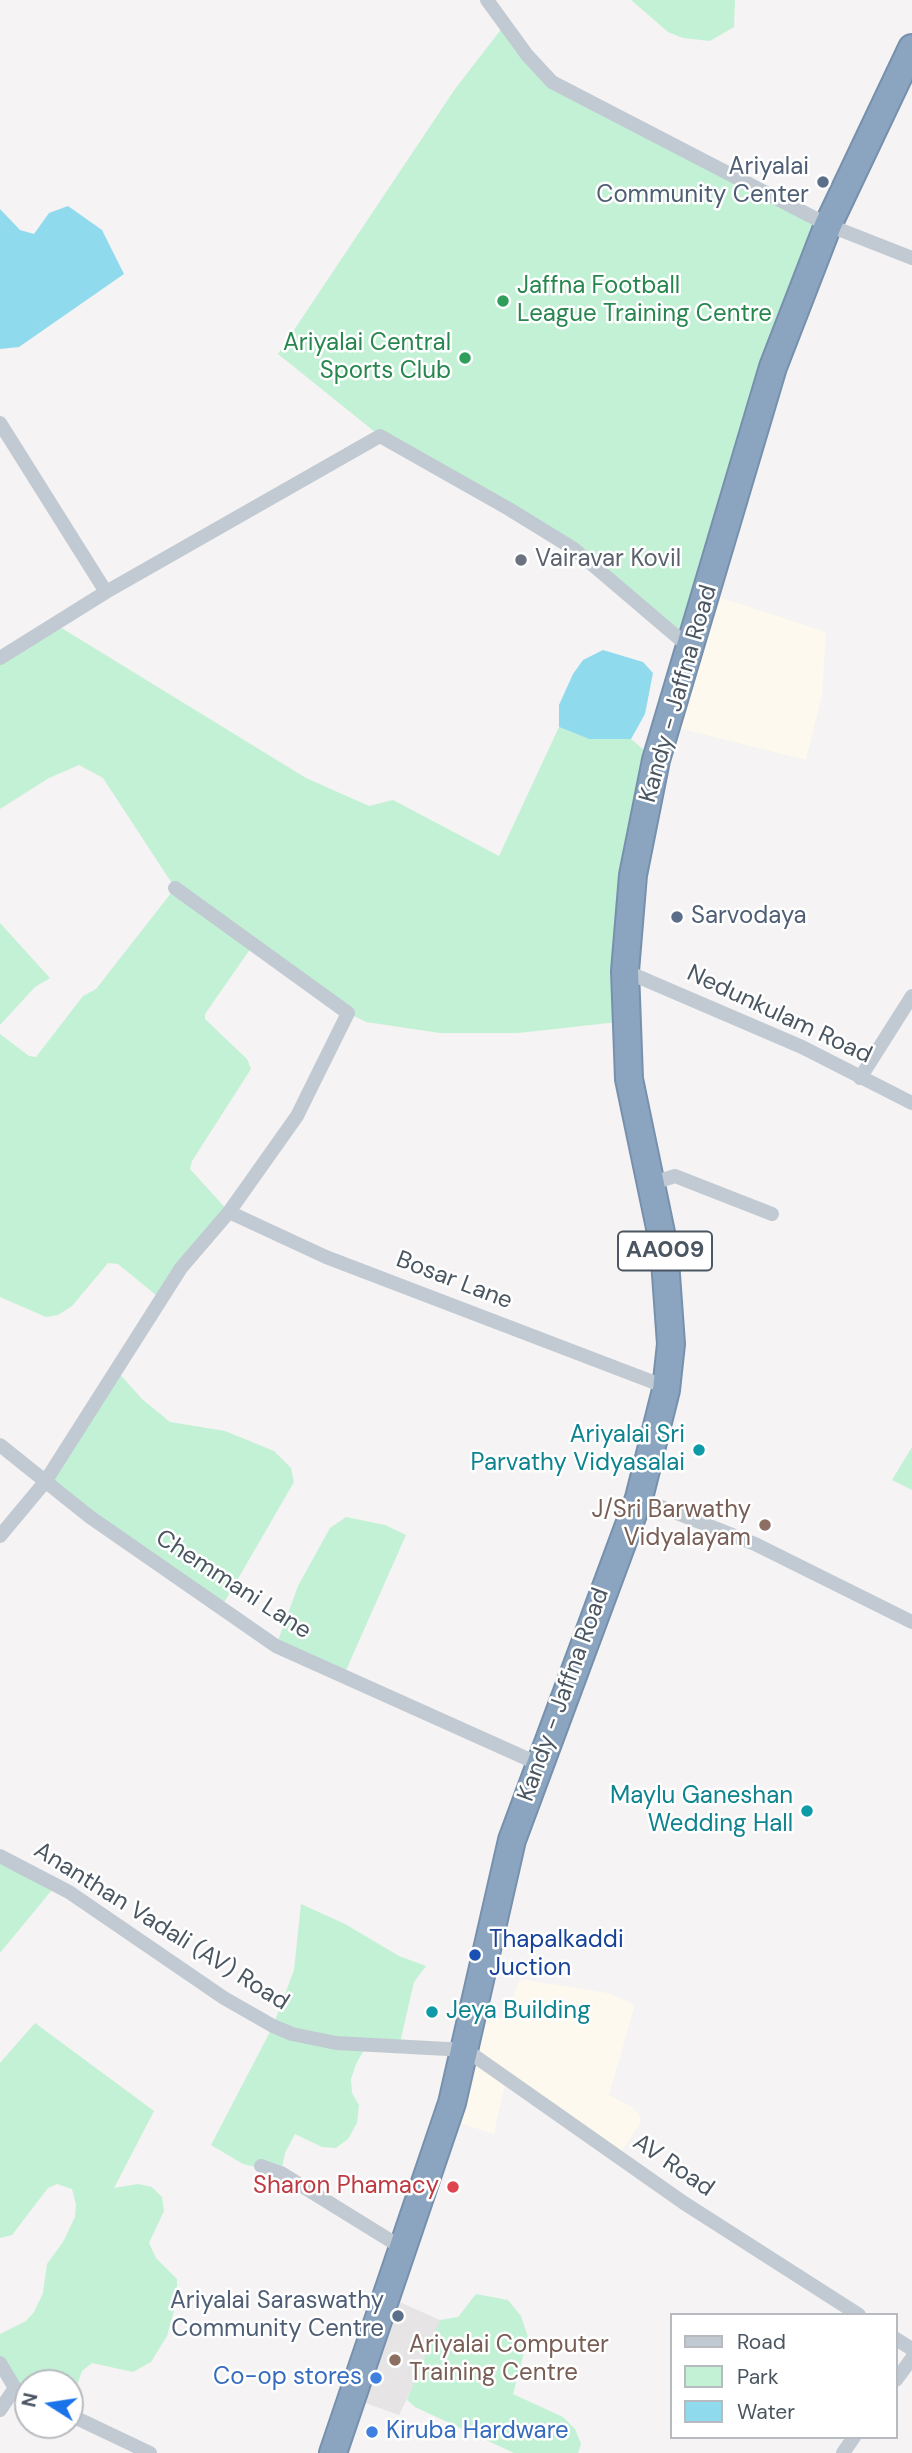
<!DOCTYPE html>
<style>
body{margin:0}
#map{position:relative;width:912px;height:2453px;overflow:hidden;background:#f5f3f3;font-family:"DM Sans",sans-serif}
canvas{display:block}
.legend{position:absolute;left:670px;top:2313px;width:228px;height:126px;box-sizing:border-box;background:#fff;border:2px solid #b7bbc0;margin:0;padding:9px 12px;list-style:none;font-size:21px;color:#4a5661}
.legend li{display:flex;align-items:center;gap:14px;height:35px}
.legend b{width:35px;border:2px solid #b7bbc0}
.north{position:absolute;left:14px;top:2369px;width:70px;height:70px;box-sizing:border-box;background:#fff;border:2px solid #b7bbc0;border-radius:50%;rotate:282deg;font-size:19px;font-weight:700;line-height:28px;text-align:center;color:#4a5661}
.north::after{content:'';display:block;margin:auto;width:24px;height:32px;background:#1a73e8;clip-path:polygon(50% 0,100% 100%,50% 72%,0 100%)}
</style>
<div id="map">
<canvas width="912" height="2453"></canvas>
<ul class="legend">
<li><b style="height:9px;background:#c1cad2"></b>Road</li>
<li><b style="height:19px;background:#c3f1d5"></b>Park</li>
<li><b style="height:19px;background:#90daee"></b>Water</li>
</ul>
<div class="north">N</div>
</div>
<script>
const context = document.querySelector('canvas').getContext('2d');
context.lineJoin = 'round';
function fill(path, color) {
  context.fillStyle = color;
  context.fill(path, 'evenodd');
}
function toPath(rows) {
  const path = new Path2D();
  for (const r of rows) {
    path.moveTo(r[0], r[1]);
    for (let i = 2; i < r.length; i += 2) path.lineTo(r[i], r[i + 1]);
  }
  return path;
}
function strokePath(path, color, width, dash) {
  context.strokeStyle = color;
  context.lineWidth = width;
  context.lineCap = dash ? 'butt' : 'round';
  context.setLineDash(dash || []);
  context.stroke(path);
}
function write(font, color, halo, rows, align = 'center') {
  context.font = font + ' "DM Sans",sans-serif';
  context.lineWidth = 5;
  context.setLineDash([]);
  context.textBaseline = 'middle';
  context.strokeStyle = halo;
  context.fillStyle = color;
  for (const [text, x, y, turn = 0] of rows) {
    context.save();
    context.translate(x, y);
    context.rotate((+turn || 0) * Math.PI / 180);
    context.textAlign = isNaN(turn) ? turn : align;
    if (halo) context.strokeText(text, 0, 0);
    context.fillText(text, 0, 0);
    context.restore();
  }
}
fill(toPath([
 [707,593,826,632,822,695,806,760,666,725],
 [520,1979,608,1993,635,2005,609,2095,632,2107,640,2116,640,2124,618,2156,506,2079,494,2134,457,2122,473,2014,504,2019]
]), '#fdf9ef');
fill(toPath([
 [388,2297,440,2320,428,2356,399,2415,352,2398]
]), '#e6e4e5');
fill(toPath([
 [631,0,735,0,734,27,710,41,683,38,668,32],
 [506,23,553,82,828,225,689,647,574,549,380,436,278,354,455,89],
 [55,624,306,778,369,806,393,800,499,856,559,727,589,739,631,739,656,760,627,1021,518,1033,440,1033,366,1022,348,1013,253,945,205,1014,205,1019,247,1059,251,1069,192,1161,190,1169,229,1212,162,1300,118,1264,108,1263,72,1306,58,1315,46,1317,0,1297,0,1034,29,1056,36,1057,83,996,96,989,175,888,103,778,79,765,49,778,0,809,0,658],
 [0,923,50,978,35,987,0,1025],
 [117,1371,142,1399,170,1422,225,1431,274,1451,291,1468,294,1482,221,1608,45,1482],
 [912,1447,912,1490,892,1480],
 [346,1517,385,1525,406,1535,343,1677,276,1646,298,1586,330,1528],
 [0,1856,56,1885,0,1953],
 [301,1904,345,1924,399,1956,426,1966,414,1982,399,2047,367,2045,356,2064,351,2079,352,2093,359,2105,357,2123,348,2139,336,2148,322,2147,295,2134,285,2153,281,2173,243,2164,211,2145,273,2026,294,1970],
 [35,2023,154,2111,114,2188,138,2184,152,2187,162,2197,164,2211,149,2243,156,2258,177,2279,177,2300,167,2336,151,2362,133,2372,92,2363,82,2371,70,2405,70,2383,28,2383,28,2395,0,2363,0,2334,26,2321,34,2312,43,2293,47,2264,63,2242,75,2217,76,2205,72,2189,57,2184,48,2188,12,2235,0,2238,0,2063],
 [476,2294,508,2300,521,2316,528,2337,513,2394,563,2417,575,2429,581,2444,578,2453,514,2453,415,2407,407,2400,440,2320,458,2317]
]), '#c3f1d5');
fill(toPath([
 [68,206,102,230,124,274,19,347,0,349,0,209,20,230,34,234,49,213],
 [603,650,643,662,653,673,645,714,631,739,589,739,559,727,559,705,573,674,583,660]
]), '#90daee');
const highway = toPath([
 [333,2453,452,2103,512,1840,639,1498,666,1390,671,1344,664,1247,629,1079,625,971,633,875,656,760,773,367,828,225,912,48]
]);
strokePath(highway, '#7690ad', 30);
strokePath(toPath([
 [487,0,527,55,552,82,828,225,912,258],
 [0,423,106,592],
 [0,658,106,592,380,436,509,509,574,549,689,647],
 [625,971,802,1047,912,1103],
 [860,1078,912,996],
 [653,1183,675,1176,772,1214],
 [229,1212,326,1257,666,1387],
 [0,1445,90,1517,276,1646,539,1764],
 [639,1498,755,1544,912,1622],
 [0,1536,45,1482,181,1268,229,1212,297,1116,348,1013,175,888],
 [0,1856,69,1892,224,1998,273,2026,292,2034,336,2043,466,2050,684,2203,859,2315],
 [261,2166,281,2173,404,2249],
 [896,2339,912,2349],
 [0,2363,15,2388],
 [896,2380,912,2358],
 [0,2410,15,2388,28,2395],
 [70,2415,150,2453],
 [843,2453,854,2437]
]), '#c1cad2', 14);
strokePath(highway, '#8ba5c1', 26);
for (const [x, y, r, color] of [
 [823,182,7,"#5c6f8a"],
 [503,301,7,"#2e9e5b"],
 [465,358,7,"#2e9e5b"],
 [521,560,7,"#6b7280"],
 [677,917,7,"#5c6f8a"],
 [699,1450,7,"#0f9aa8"],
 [765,1525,7,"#8d6e63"],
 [807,1811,7,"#0f9aa8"],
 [475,1955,7,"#1a4fb4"],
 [432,2012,7,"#0f9aa8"],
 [453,2187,7,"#e0444e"],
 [398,2316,7,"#5c6f8a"],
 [395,2360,7,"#8d6e63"],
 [376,2378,7,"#3f7fe0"],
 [372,2432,7,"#3f7fe0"]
]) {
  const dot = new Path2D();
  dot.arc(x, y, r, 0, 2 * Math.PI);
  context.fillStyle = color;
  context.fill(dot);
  strokePath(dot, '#fff', 2.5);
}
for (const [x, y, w] of [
 [665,1251,94]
]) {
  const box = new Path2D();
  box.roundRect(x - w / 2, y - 19.5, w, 39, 5);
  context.fillStyle = '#fff';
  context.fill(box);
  strokePath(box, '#4a5661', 2);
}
write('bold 23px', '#4a5661', null, [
 ["AA009",665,1251]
]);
write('24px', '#4e5e75', '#fff', [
 ["Ariyalai",809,168],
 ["Community Center",809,196],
 ["Sarvodaya",691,917,"left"],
 ["Ariyalai Saraswathy",384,2302],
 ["Community Centre",384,2330]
], 'right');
write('24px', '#27864d', '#fff', [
 ["Jaffna Football",517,287],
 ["League Training Centre",517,315],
 ["Ariyalai Central",451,344,"right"],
 ["Sports Club",451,372,"right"]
], 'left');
write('24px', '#5b616d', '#fff', [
 ["Vairavar Kovil",535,560]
], 'left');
write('24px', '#4a5661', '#fff', [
 ["Kandy - Jaffna Road",679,694,-74],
 ["Nedunkulam Road",779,1015,25],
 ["Bosar Lane",454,1281,21],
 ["Chemmani Lane",233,1585,33],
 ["Kandy - Jaffna Road",564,1695,-70],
 ["Ananthan Vadali (AV) Road",161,1927,32],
 ["AV Road",673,2166,34]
]);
write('24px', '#0d838f', '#fff', [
 ["Ariyalai Sri",685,1436],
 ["Parvathy Vidyasalai",685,1464],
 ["Maylu Ganeshan",793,1797],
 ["Wedding Hall",793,1825],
 ["Jeya Building",446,2012,"left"]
], 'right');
write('24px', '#785e54', '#fff', [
 ["J/Sri Barwathy",751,1511],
 ["Vidyalayam",751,1539],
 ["Ariyalai Computer",409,2346,"left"],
 ["Training Centre",409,2374,"left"]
], 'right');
write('24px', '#164399', '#fff', [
 ["Thapalkaddi",489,1941],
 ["Juction",489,1969]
], 'left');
write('24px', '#be3a42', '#fff', [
 ["Sharon Phamacy",439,2187]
], 'right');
write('24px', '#366cbe', '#fff', [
 ["Co-op stores",362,2378],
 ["Kiruba Hardware",386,2432,"left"]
], 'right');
</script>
